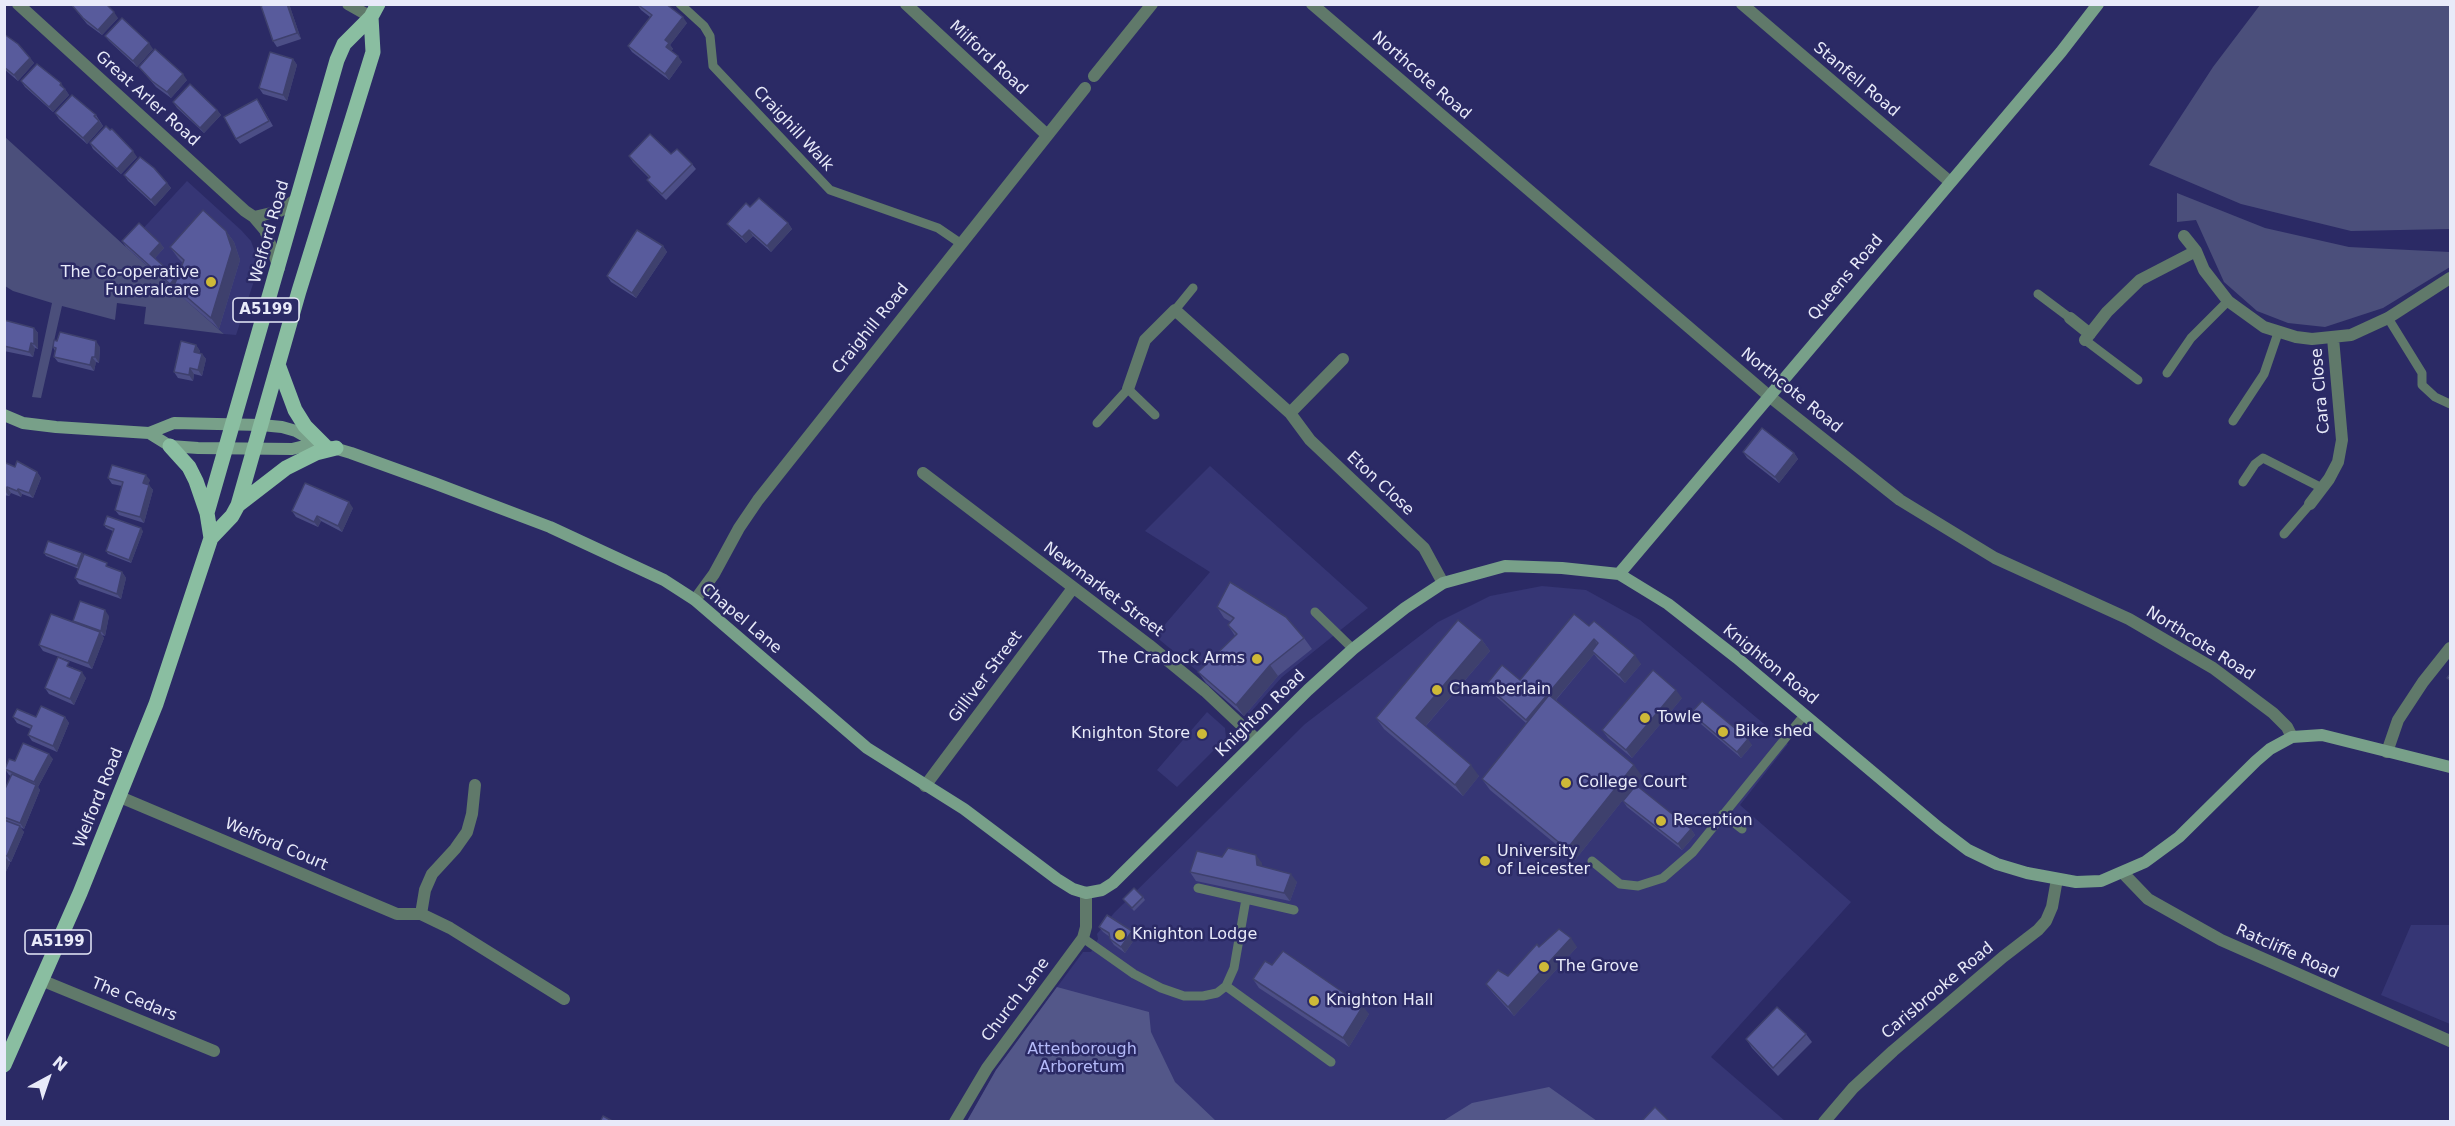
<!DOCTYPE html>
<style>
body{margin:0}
#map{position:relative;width:2455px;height:1126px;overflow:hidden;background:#2b2a65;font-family:"DejaVu Sans",sans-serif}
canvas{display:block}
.frame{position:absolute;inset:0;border:6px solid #e8eaf9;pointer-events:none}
.north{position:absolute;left:18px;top:1048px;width:60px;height:60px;-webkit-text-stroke:4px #2b2a65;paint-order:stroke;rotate:40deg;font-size:16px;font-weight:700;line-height:24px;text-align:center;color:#e8eaf9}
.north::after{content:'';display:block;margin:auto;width:21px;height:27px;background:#e8eaf9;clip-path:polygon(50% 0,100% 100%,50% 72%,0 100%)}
</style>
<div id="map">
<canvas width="2455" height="1126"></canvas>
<div class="frame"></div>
<div class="north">N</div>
</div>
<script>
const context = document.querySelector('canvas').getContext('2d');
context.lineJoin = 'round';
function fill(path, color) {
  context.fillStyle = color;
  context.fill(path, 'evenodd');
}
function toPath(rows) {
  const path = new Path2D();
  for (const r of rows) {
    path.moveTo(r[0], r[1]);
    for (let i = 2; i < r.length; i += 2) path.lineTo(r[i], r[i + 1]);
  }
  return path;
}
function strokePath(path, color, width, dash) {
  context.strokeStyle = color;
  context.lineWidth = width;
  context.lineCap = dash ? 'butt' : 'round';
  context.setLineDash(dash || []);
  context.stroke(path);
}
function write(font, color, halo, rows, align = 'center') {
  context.font = font + ' "DejaVu Sans",sans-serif';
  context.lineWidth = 5;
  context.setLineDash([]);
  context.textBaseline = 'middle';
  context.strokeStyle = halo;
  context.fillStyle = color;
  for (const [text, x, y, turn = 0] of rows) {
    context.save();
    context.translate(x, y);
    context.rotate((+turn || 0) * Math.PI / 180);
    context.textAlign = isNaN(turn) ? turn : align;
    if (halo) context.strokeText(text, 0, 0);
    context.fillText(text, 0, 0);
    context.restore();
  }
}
fill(toPath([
 [187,181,241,230,251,241,255,252,257,272,236,335,224,334,126,247],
 [1210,466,1368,608,1282,677,1249,714,1155,636,1210,572,1145,531],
 [1542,586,1586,590,1640,620,1788,744,1740,805,1851,902,1711,1057,1785,1121,967,1122,996,1070,1083,952,1091,952,1098,939,1097,934,1114,913,1305,724,1438,622,1490,596],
 [1207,712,1225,728,1226,738,1177,787,1157,770],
 [2411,925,2450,925,2450,1024,2381,995]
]), '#363675');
fill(toPath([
 [2260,5,2450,5,2450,229,2351,231,2241,204,2149,165,2213,67],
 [5,137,126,247,224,334,144,324,146,307,117,303,115,320,62,306,41,398,32,397,52,303,13,291,5,286],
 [2177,193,2265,228,2349,247,2450,252,2450,267,2383,308,2325,327,2288,323,2257,311,2224,282,2196,220,2177,222]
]), '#4b4f7b');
fill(toPath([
 [1057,987,1149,1012,1151,1032,1175,1082,1216,1121,967,1121,996,1070],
 [1549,1087,1597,1121,1443,1121,1472,1103]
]), '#535789');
strokePath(toPath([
 [680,4,704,26,710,36,713,66,830,190,938,228,960,243],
 [2038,294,2070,318],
 [1175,310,1193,288],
 [2388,318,2422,373,2422,385,2435,397,2450,404],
 [2085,340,2138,380],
 [2167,373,2191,338,2228,301],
 [2233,421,2264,374,2278,333],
 [1097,423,1128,389,1155,415],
 [2243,482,2255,464,2263,458,2322,488],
 [2284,534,2310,504],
 [1315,612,1353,649],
 [1723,814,1742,829],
 [1592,861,1620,884,1638,886,1663,878,1693,852,1805,714],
 [1198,888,1246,899],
 [1083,938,1134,974,1161,988,1184,996,1203,996,1217,993,1226,986,1331,1062],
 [1226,986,1234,968,1246,899,1294,910]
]), '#60796a', 9);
strokePath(toPath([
 [18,4,245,211,254,217,265,230,279,268],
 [348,4,371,17],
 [906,4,1047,135],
 [1312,4,1769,396,1900,500,1995,558,2129,619,2213,668,2273,713,2287,727,2292,737],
 [1742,4,1949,181],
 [1094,76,1152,4],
 [254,217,280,211,299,197],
 [2184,236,2196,251,2204,270,2228,301,2264,327,2296,337,2312,339,2351,335,2388,318,2450,278],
 [2070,318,2090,334],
 [2085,340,2107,312,2140,280,2196,251],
 [1128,389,1145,340,1175,310,1290,413,1310,440,1424,548,1443,583],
 [1290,413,1343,359],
 [923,473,1149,645,1205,691,1257,740],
 [2310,504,2329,479,2338,462,2342,440,2333,338],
 [695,600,714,574,739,528,758,500,1085,88],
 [2387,752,2398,720,2423,682,2450,648],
 [925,786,1073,588],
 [120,797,397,914,421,914,450,928,564,999],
 [2123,873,2148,899,2221,940,2450,1041],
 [421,914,425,890,432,874,455,849,467,832,472,814,475,785],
 [41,980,214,1051],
 [955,1122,987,1068,1083,938,1086,927,1086,893],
 [1824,1122,1853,1088,1893,1051,2003,957,2038,930,2046,921,2052,907,2057,879]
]), '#60796a', 12);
strokePath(toPath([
 [4,415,23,423,56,427,149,433,174,423,261,425,282,427,296,431,317,443,351,453,434,483,550,527,664,580,695,600,867,748,964,809,1057,879,1073,889,1086,893,1102,890,1113,883,1308,690,1353,649,1405,608,1443,583,1505,566,1562,568,1619,574,1668,604,1737,658,1939,828,1968,850,1997,864,2027,873,2076,882,2101,881,2145,862,2179,837,2256,761,2270,749,2292,737,2322,735,2450,767],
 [149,433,170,446,198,448,292,449,317,443],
 [1619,574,2061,52,2098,4]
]), '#78a089', 12);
strokePath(toPath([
 [279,367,295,410,305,426,324,445],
 [170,446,189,467,196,481,207,513],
 [238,505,286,468,316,453,336,448],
 [211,538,207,513,337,60,344,44,371,17,378,4],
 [4,1065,80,893,156,704,211,538,232,516,238,505,299,291,373,52,371,17]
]), '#8abea1', 15);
fill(toPath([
 [71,4,118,18,102,35,87,24],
 [266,4,289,4,301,39,277,47,273,41],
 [637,4,687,23,670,45,673,49,671,51,682,62,669,80,632,52,628,46,650,17,641,10],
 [4,34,30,58,34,63,18,81,4,69],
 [105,36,153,49,137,67,109,41],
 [293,59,297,65,287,101,263,94,259,88],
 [139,67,187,80,171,98,156,87],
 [21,81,65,89,69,95,53,112,25,87],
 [173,102,217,110,221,115,204,133,177,108],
 [261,105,273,126,240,144,236,139],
 [55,113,96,115,103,126,87,144,59,119],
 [90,143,137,157,121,174,93,149],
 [671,154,692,164,696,169,666,200,651,185,647,180,649,178,633,162,629,156],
 [124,175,167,183,171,188,155,206,128,181],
 [750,207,788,223,792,229,771,252,753,236,746,243,731,229,727,224],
 [226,231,234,242,240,260,219,329,182,297,176,288,174,289,126,247,122,241,160,243,164,248,155,258,177,278,183,263,178,258,170,247],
 [663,246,667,252,636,298,611,282,607,276],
 [4,320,34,328,38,333,38,349,35,348,33,357,4,351],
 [196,345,200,351,199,353,202,354,206,359,202,376,194,374,193,381,178,378,174,372],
 [53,347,100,347,99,363,96,362,94,371,58,362,54,357,55,351],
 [1743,452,1794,453,1798,459,1779,483,1747,458],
 [4,466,15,467,37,472,41,478,33,498,22,494,21,497,11,493,9,496,4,495],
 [108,478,150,480,148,484,153,490,144,523,119,515,115,510,122,486,112,484],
 [353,508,342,532,321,521,318,527,296,517,292,511],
 [104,525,143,531,131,563,108,554,106,551,113,531,106,528],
 [44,553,82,553,84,556,122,572,126,578,121,599,79,584,75,578,79,569,46,556],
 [1217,607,1304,638,1312,649,1278,676,1244,716,1206,683,1198,672,1235,636,1228,625,1231,622,1224,618],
 [109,616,105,636,102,635,104,638,92,669,43,651,39,645,75,623,73,621],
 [1589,626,1641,664,1625,683,1598,659,1594,654,1556,700,1642,776,1575,860,1490,790,1482,779,1527,724,1492,693,1486,685,1520,680],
 [1482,640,1490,651,1425,727,1479,776,1463,796,1384,729,1376,718],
 [73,667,73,668,86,678,74,705,49,694,45,688],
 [1682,698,1632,758,1608,738,1602,730],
 [1691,713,1752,745,1741,758,1695,719],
 [13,717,65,717,69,723,57,752,32,741,28,735,31,729,17,723],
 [53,759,38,787,40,790,24,829,20,827,24,832,11,862,8,861,10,863,4,876,4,791,11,776,9,775,5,769,15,761],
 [1623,801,1691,829,1695,835,1682,850,1627,807],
 [1222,857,1262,863,1262,866,1297,882,1290,901,1196,881,1190,872],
 [1143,897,1145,900,1134,911,1123,899],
 [1099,927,1136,937,1125,953,1114,945,1110,939,1110,937,1103,932],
 [1539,947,1577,947,1514,1016,1492,992,1486,984,1508,976],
 [1272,965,1369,1014,1349,1047,1259,988,1253,979],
 [1806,1034,1812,1042,1778,1076,1752,1048,1746,1039]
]), '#4c4e86');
fill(toPath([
 [287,4,289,4,301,39,297,33],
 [114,12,118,18,102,35,98,30],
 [683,17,687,23,670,45,673,49,670,53,666,47,665,40],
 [149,43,153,49,137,67,133,61],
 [678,56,682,62,669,80,665,74],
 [30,58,34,63,18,81,14,75],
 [293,59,297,65,287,101,283,95],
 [183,74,187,80,171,98,167,92],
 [61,83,69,95,53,112,49,107],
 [217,110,221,115,204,133,200,128],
 [99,121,103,126,87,144,83,138],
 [133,151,137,157,121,174,117,169],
 [167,183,171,188,155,206,151,200],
 [788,223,792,229,771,252,767,246],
 [749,230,753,236,746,243,742,237],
 [226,231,234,242,240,260,219,329,211,318],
 [160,243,164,248,154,259,150,254],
 [663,246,667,252,636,298,632,293],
 [176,277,180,283,174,289,170,284],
 [34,328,38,333,38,349,34,344],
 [96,341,100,347,99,363,95,357],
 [31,343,35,348,33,357,29,352],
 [196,345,200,351,198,358,194,352],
 [202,354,206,359,202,376,198,370],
 [92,357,96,362,94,371,90,365],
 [190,368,194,374,193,381,189,375],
 [1794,453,1798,459,1779,483,1775,477],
 [37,472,41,478,33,498,29,493],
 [146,475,150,480,147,488,143,483],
 [149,485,153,490,144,523,140,517],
 [7,487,11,493,9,496,5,491],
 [18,489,22,494,21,497,17,491],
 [349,502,353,508,342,532,338,526],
 [317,516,321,521,318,527,314,522],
 [141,528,143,531,131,563,129,560],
 [82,553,84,556,79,569,77,566],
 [122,572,126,578,121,599,117,594],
 [105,610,109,616,105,636,101,631],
 [100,632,104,638,92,669,88,663],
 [1594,639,1599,648,1592,651,1594,654,1532,728,1526,720],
 [1482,640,1490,651,1423,729,1416,718],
 [1635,655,1641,664,1625,683,1619,675],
 [1270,665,1278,676,1244,716,1236,705],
 [82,672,86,678,74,705,70,699],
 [1676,690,1682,698,1632,758,1626,750],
 [65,717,69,723,57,752,53,746],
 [1748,739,1752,745,1741,758,1737,752],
 [49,754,53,759,38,787,40,790,24,829,20,823,36,785,34,782],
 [1471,765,1479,776,1463,796,1455,785],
 [1634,765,1642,776,1575,860,1567,849],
 [20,826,24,832,11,862,7,856],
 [1691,829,1695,835,1682,850,1678,844],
 [1256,855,1262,863,1263,874,1257,865],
 [6,858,10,863,4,876,4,861],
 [1291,874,1297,882,1290,901,1284,893],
 [1132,931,1136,937,1125,953,1121,947],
 [1571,938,1577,947,1514,1016,1508,1007],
 [1363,1006,1369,1014,1349,1047,1343,1038]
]), '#3e406d');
const building = toPath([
 [71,4,106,4,114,12,98,30,83,18,71,4],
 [266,4,287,4,297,33,273,41,261,6,266,4],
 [637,4,666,4,683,17,665,40,669,43,666,47,678,56,665,74,628,46,652,15,637,4],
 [122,18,149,43,133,61,105,36,122,18],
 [4,34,18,44,30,58,14,75,4,67,4,34],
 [155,49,183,74,167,92,152,81,139,67,155,49],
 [270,52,293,59,283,95,259,88,270,52],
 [37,64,61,83,60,85,65,89,49,107,21,81,37,64],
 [190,84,217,110,200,128,173,102,190,84],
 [72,95,96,115,94,116,99,121,83,138,55,113,72,95],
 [257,99,269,121,236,139,224,117,257,99],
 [106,126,110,130,112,129,133,151,117,169,90,143,106,126],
 [650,134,671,154,677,149,692,164,662,194,647,180,650,177,629,156,650,134],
 [140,157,154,168,167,183,151,200,124,175,140,157],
 [759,198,788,223,767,246,749,230,742,237,727,224,746,203,750,207,759,198],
 [203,210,226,231,232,249,211,318,174,286,184,260,170,247,203,210],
 [139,223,160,243,150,254,176,277,170,284,122,241,139,223],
 [637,230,663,246,632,293,607,276,637,230],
 [4,320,34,328,34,344,31,343,29,352,4,346,4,320],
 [60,332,96,341,95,357,92,357,90,365,54,357,56,348,53,347,54,340,57,341,60,332],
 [181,341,196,345,194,352,202,354,198,370,190,368,189,375,174,372,181,341],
 [1762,428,1794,453,1775,477,1743,452,1762,428],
 [17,461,37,472,29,493,18,489,17,491,7,487,4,491,4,466,6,463,15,467,17,461],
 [112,465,146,475,143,483,149,485,140,517,115,510,123,482,108,478,112,465],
 [305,483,349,502,338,526,317,516,314,522,292,511,305,483],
 [107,516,141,528,129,560,106,551,114,529,104,525,107,516],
 [48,541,82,553,77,566,44,553,48,541],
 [84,554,107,563,106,566,122,572,117,594,75,578,84,554],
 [1230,582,1286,617,1304,638,1270,665,1236,705,1198,672,1237,634,1228,625,1234,618,1217,607,1230,582],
 [80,601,105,610,101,631,73,621,80,601],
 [51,614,100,632,88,663,39,645,51,614],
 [1574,614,1589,626,1594,621,1635,655,1619,675,1592,651,1598,643,1594,639,1526,720,1486,685,1502,665,1520,680,1574,614],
 [1458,620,1482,640,1416,718,1471,765,1455,785,1376,718,1458,620],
 [58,657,69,662,67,666,82,672,70,699,45,688,58,657],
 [1653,670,1676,690,1626,750,1602,730,1653,670],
 [2451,673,2451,681,2447,678,2451,673],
 [1549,695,1634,765,1567,849,1482,779,1549,695],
 [1702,701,1748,739,1737,752,1691,713,1702,701],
 [41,706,65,717,53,746,28,735,32,726,13,717,17,709,36,717,41,706],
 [23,743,49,754,34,782,5,769,9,759,15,761,23,743],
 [12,774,36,785,20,823,4,817,4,791,12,774],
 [1636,785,1691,829,1678,844,1623,801,1636,785],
 [4,820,20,826,7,856,4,855,4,820],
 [1228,848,1256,855,1257,865,1291,874,1284,893,1190,872,1197,851,1222,857,1228,848],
 [1134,888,1143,897,1132,908,1123,899,1134,888],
 [1107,915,1132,931,1121,947,1110,939,1109,933,1099,927,1107,915],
 [1559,929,1571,938,1508,1007,1486,984,1498,970,1508,976,1537,944,1539,947,1559,929],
 [1283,951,1363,1006,1343,1038,1253,979,1265,961,1272,965,1283,951],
 [1777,1007,1806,1034,1773,1068,1746,1039,1777,1007],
 [1655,1107,1670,1122,1641,1122,1655,1107],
 [603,1116,614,1122,600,1122,603,1116]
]);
fill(building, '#585b9c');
strokePath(building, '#3e406d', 1.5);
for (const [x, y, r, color] of [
 [211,282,6,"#ceb938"],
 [1257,659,6,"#ceb938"],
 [1437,690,6,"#ceb938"],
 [1645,718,6,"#ceb938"],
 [1723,732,6,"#ceb938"],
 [1202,734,6,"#ceb938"],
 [1566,783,6,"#ceb938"],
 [1661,821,6,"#ceb938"],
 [1485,861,6,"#ceb938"],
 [1120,935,6,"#ceb938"],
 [1544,967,6,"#ceb938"],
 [1314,1001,6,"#ceb938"]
]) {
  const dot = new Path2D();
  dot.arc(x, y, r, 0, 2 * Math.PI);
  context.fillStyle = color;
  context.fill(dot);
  strokePath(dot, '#2b2a65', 2);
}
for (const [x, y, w] of [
 [266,310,66],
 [58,942,66]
]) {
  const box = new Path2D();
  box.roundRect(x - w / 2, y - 12, w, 24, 4.5);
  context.fillStyle = '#2b2a65';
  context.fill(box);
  strokePath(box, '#e8eaf9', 1.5);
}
write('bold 15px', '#e8eaf9', null, [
 ["A5199",266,310],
 ["A5199",58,942]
]);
write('16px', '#e8eaf9', '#2b2a65', [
 ["Milford Road",988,58,43],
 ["Northcote Road",1421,76,41],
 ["Stanfell Road",1856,80,40],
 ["Great Arler Road",147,99,42],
 ["Craighill Walk",793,129,47],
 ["Welford Road",270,232,-74],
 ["Queens Road",1846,278,-50],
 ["Craighill Road",871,329,-51],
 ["Northcote Road",1791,391,39],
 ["Cara Close",2321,391,-95],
 ["Eton Close",1380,484,43],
 ["Newmarket Street",1103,590,37],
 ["Chapel Lane",741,619,40],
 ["Northcote Road",2200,644,32],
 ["Knighton Road",1770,665,39],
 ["Gilliver Street",986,677,-53],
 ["Knighton Road",1261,714,-44],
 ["Welford Road",99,798,-68],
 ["Welford Court",276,845,23],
 ["Ratcliffe Road",2287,952,24],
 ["Carisbrooke Road",1938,991,-40],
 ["The Cedars",134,1000,22],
 ["Church Lane",1016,1000,-53]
]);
write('16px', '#e8eaf9', '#2b2a65', [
 ["The Co-operative",199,273,"right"],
 ["Funeralcare",199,291,"right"],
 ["The Cradock Arms",1245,659,"right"],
 ["Chamberlain",1449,690],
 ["Towle",1657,718],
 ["Bike shed",1735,732],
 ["Knighton Store",1190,734,"right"],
 ["College Court",1578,783],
 ["Reception",1673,821],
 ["University",1497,852],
 ["of Leicester",1497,870],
 ["Knighton Lodge",1132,935],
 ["The Grove",1556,967],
 ["Knighton Hall",1326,1001]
], 'left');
write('16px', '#b4baf9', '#2b2a65', [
 ["Attenborough",1082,1050],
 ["Arboretum",1082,1068]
]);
</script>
